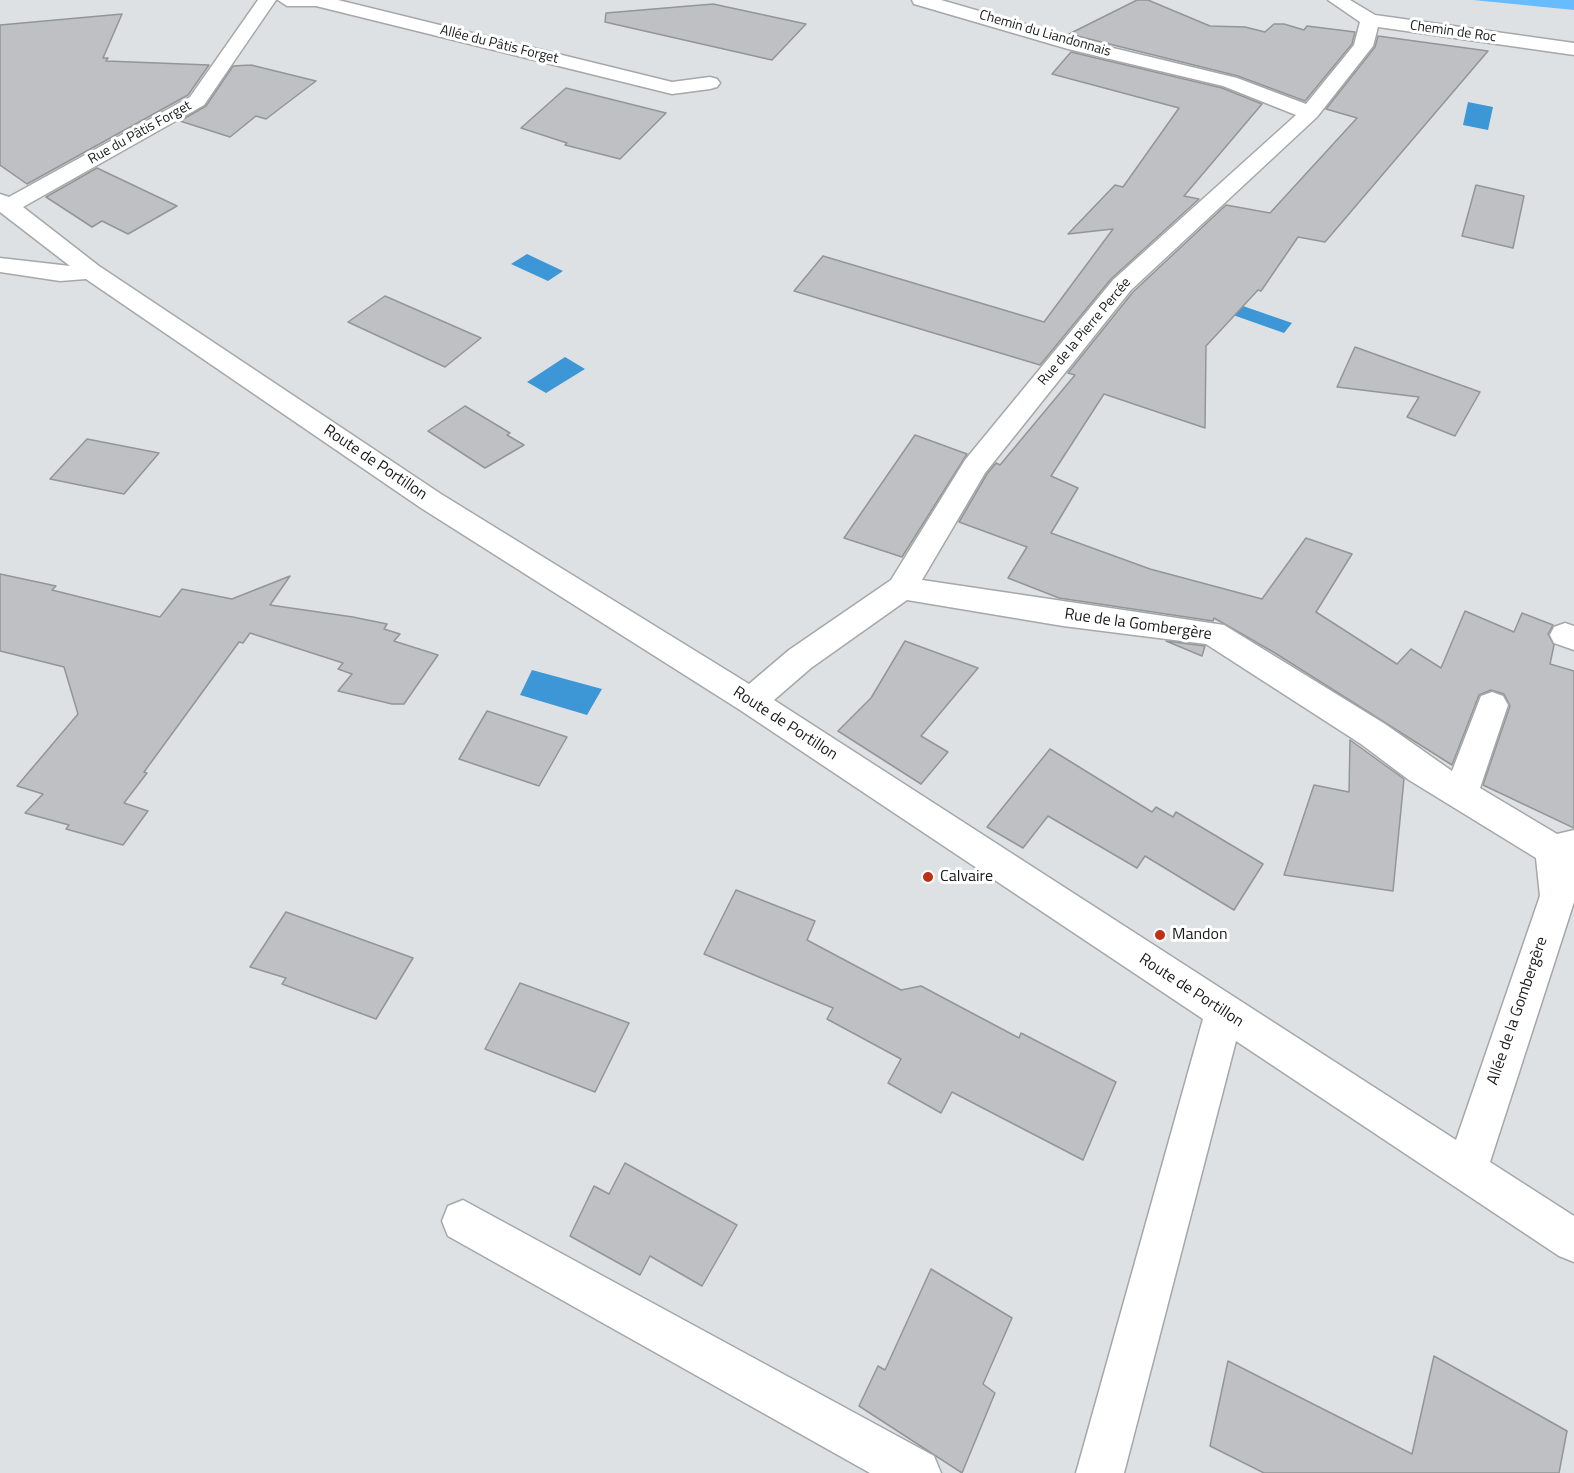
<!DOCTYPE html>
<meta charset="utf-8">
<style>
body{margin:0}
canvas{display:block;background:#dee1e3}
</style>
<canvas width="1574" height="1473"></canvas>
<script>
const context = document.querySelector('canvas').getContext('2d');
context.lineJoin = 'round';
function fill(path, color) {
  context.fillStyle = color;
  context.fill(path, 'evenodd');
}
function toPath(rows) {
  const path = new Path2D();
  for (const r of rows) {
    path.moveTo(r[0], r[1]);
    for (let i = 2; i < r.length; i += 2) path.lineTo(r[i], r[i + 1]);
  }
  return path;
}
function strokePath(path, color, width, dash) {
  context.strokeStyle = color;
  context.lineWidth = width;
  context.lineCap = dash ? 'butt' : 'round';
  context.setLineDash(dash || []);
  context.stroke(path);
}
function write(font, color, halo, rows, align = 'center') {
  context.font = font + ' "Titillium Web",sans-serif';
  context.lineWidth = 6;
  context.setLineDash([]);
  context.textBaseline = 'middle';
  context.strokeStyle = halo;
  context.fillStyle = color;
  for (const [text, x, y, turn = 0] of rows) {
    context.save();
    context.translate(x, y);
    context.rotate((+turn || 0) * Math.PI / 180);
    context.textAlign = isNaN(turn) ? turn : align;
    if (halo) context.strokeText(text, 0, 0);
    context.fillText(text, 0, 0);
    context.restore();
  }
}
fill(toPath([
 [1473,0,1574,0,1574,10]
]), '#66bcfd');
fill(toPath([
 [1468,102,1493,107,1488,130,1463,125],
 [527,254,563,271,548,281,511,264],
 [1240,305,1292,323,1284,333,1233,315],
 [565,357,585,369,546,393,527,382],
 [532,670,602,689,587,715,520,695]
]), '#3d96d5');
const building = toPath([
 [1137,0,1148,0,1210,26,1245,27,1265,32,1274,24,1284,24,1304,30,1307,26,1355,32,1352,44,1305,101,1238,76,1069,34,1137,0],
 [713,4,806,24,772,60,605,22,606,13,713,4],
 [122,14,103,58,108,58,106,61,209,65,188,95,27,184,0,165,0,25,122,14],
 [1378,36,1488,51,1325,242,1298,237,1261,291,1258,290,1206,346,1205,428,1104,394,1051,476,1078,488,1051,533,1150,569,1262,599,1306,538,1352,554,1316,612,1397,664,1411,649,1441,668,1465,611,1514,632,1522,613,1553,625,1548,634,1554,645,1550,664,1574,671,1574,828,1483,785,1510,706,1504,694,1491,690,1479,695,1452,765,1275,653,1214,618,1213,621,1059,598,1008,578,1027,547,959,522,987,474,996,463,1000,465,1075,375,1068,373,1133,292,1226,205,1270,213,1357,118,1326,109,1375,47,1378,36],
 [1071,52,1222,88,1262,104,1184,196,1199,199,1111,279,1040,365,794,291,823,256,1044,322,1113,229,1068,234,1115,185,1123,187,1179,108,1052,74,1071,52],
 [251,65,316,81,266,119,256,116,230,137,180,121,206,106,233,66,251,65],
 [566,88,666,113,620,159,565,145,567,143,521,128,566,88],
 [97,168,177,206,128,234,102,221,92,227,46,197,97,168],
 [1476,185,1524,196,1513,248,1462,236,1476,185],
 [385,296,481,338,445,367,348,322,385,296],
 [1355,347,1480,392,1455,436,1407,417,1419,397,1337,387,1355,347],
 [465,406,510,433,507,435,524,445,485,468,428,431,465,406],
 [915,435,967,454,902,557,844,538,915,435],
 [87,439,159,453,124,494,50,479,87,439],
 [0,574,56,586,52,590,160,617,182,589,232,599,290,576,270,605,353,617,387,624,384,629,400,634,394,641,438,655,404,704,392,704,338,691,352,674,338,669,343,663,250,633,243,643,239,642,144,772,147,773,124,803,148,811,123,845,66,829,69,825,25,813,43,794,17,786,78,714,64,667,0,651,0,574],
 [905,641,978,668,921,736,948,752,921,784,838,731,871,698,905,641],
 [1166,641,1205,646,1202,656,1166,641],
 [487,711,567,737,539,786,459,759,487,711],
 [1350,740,1404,779,1393,891,1284,875,1314,785,1349,792,1350,740],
 [1050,749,1152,812,1156,807,1173,817,1176,812,1263,864,1234,910,1145,856,1137,868,1048,816,1023,848,987,827,1050,749],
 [736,890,815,921,807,940,901,990,921,986,1019,1038,1021,1033,1116,1082,1083,1160,952,1092,941,1113,888,1083,901,1059,827,1019,833,1008,704,954,736,890],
 [286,912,413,958,376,1019,282,984,286,978,250,967,286,912],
 [520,983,629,1023,595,1092,485,1049,520,983],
 [625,1163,737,1225,702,1286,650,1256,640,1275,570,1236,594,1186,609,1194,625,1163],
 [931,1269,1012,1318,983,1384,995,1393,962,1473,859,1406,878,1366,885,1370,931,1269],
 [1434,1356,1567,1431,1559,1473,1264,1473,1210,1446,1228,1361,1412,1454,1434,1356]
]);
fill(building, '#bec0c3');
strokePath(building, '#939597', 1.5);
const minor = toPath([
 [258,0,276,0,204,105,23,207,99,266,441,494,749,684,789,650,891,580,965,460,1113,280,1296,115,1223,86,1068,49,914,4,912,0,941,0,1080,40,1237,78,1306,104,1354,45,1360,22,1328,0,1350,0,1375,15,1574,43,1574,55,1378,27,1373,46,1317,117,1131,290,985,473,922,580,1224,625,1385,724,1452,771,1481,696,1492,692,1503,696,1508,705,1480,788,1557,834,1574,830,1574,902,1490,1162,1574,1216,1574,1262,1559,1256,1236,1041,1124,1473,1076,1473,1203,1019,740,710,421,508,86,279,60,281,0,272,0,258,70,266,0,212,0,194,9,197,190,97,258,0],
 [907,600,1063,626,1206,644,1361,744,1409,780,1536,858,1540,896,1456,1140,774,700,811,668,907,600],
 [278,0,338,0,672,82,710,77,717,79,720,83,717,87,710,89,672,94,316,6,287,6,278,0],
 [1565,623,1574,626,1574,650,1554,643,1550,635,1554,627,1565,623],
 [463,1200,934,1456,941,1473,870,1473,448,1236,442,1221,448,1206,463,1200]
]);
strokePath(minor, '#a5a7a9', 3);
fill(minor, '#fff');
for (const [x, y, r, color] of [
 [928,877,6,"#bc3114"],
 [1160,935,6,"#bc3114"]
]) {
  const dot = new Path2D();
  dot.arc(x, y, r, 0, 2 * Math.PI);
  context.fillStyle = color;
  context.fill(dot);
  strokePath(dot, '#fff', 2);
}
write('14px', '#191a1a', '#fff', [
 ["Chemin de Roc",1453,32,8],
 ["Chemin du Liandonnais",1045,34,16],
 ["Allée du Pâtis Forget",499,45,14],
 ["Rue du Pâtis Forget",140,133,-29],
 ["Rue de la Pierre Percée",1085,332,-50]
]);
write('16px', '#191a1a', '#fff', [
 ["Route de Portillon",375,463,34],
 ["Rue de la Gombergère",1138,625,8],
 ["Route de Portillon",785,724,33],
 ["Route de Portillon",1191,991,33],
 ["Allée de la Gombergère",1518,1011,-71]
]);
write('16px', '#191a1a', '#fff', [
 ["Calvaire",940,877],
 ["Mandon",1172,935]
], 'left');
</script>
